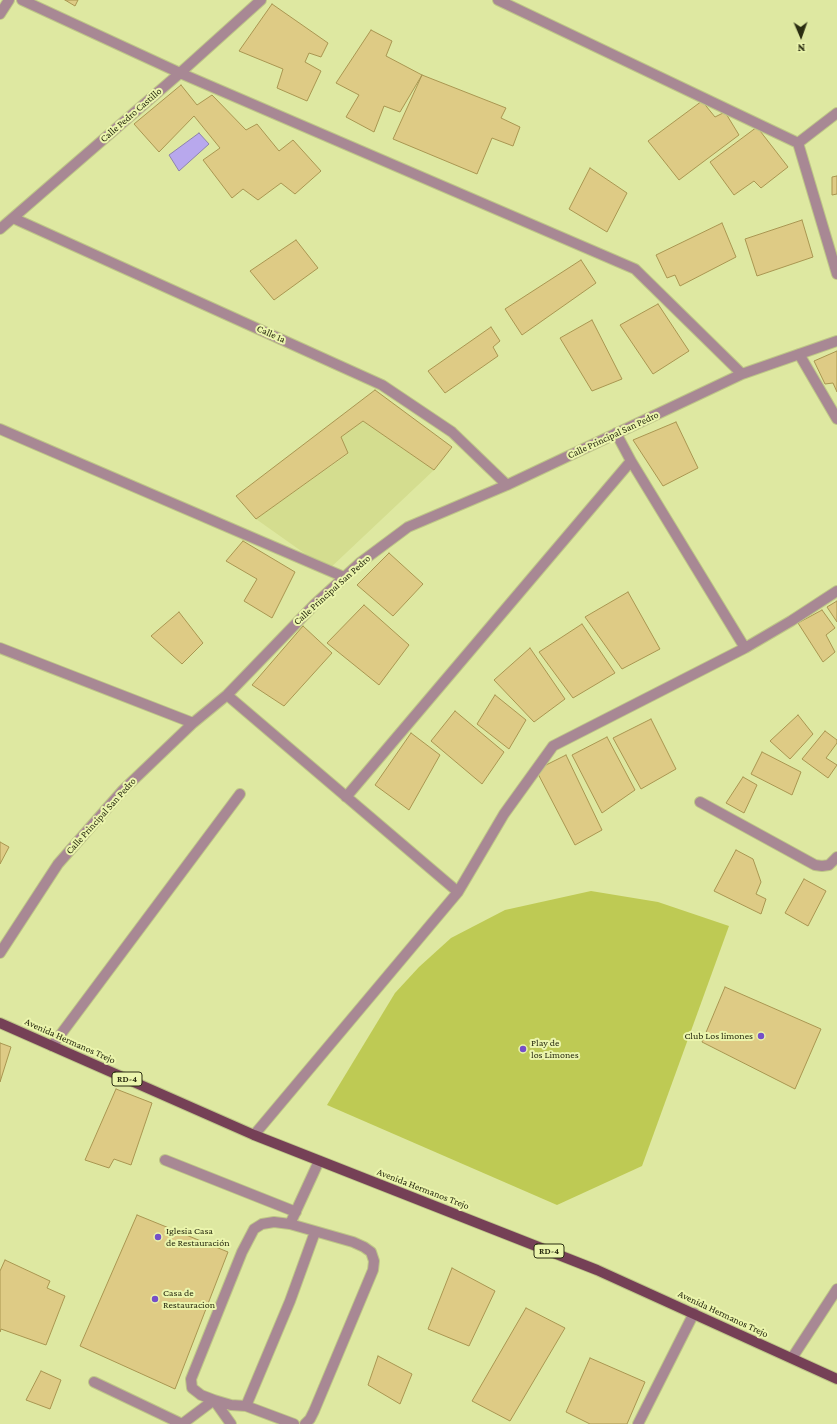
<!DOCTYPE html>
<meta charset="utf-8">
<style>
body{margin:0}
#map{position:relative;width:837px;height:1424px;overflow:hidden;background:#dee8a1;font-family:"Crimson Pro",serif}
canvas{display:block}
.north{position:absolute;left:781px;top:16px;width:40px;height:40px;-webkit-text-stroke:3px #ebf5ad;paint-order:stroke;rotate:178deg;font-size:11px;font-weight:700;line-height:16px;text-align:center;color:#2a2d11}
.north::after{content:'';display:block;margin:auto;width:14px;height:18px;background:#2a2d11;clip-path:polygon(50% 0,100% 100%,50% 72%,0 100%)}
</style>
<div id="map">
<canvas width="837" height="1424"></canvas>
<div class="north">N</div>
</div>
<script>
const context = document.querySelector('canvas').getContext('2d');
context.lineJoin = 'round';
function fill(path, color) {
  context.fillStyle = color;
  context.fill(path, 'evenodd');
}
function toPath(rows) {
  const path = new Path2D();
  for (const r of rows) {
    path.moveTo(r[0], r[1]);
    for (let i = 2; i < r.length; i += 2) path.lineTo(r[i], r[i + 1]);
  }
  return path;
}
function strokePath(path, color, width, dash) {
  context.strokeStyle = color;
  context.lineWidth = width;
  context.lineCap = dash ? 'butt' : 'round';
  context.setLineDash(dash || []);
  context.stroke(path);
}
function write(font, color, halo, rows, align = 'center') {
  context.font = font + ' "Crimson Pro",serif';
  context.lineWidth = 4;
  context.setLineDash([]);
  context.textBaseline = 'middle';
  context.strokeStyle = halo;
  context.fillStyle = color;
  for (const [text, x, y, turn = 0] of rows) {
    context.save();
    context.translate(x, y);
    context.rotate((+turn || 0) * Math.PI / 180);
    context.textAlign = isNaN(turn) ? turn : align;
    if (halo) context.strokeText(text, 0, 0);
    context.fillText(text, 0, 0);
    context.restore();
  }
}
fill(toPath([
 [363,421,434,470,328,570,256,519,348,454,341,437]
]), '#d4dd8f');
fill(toPath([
 [591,891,658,902,729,926,642,1166,557,1205,327,1105,395,993,419,967,451,938,505,910]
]), '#beca54');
const water = toPath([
 [199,133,209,144,179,171,169,155,199,133]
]);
fill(water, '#b8a8ed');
strokePath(water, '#8d83ab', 1);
const building = toPath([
 [65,0,78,0,75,6,65,0],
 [272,4,328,43,321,57,309,53,305,62,321,71,307,101,277,88,283,69,239,51,272,4],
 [371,30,392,41,386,56,422,75,400,112,384,106,374,132,346,117,359,95,336,83,371,30],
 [422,75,506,108,501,118,520,127,513,146,492,138,477,174,393,139,422,75],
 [181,85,197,105,212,95,246,130,257,124,279,151,293,140,321,171,295,194,281,183,258,200,243,189,232,198,203,160,220,148,194,116,159,152,134,124,181,85],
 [702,101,715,117,725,112,739,135,679,180,648,141,702,101],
 [757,127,788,167,761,188,754,181,734,195,710,162,757,127],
 [590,168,627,193,607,232,569,209,590,168],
 [837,176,837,194,832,195,832,177,837,176],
 [802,220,813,257,757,276,745,239,802,220],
 [722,223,736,257,680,286,675,275,667,278,656,255,722,223],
 [296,240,318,268,274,300,250,271,296,240],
 [581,260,596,283,522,335,505,309,581,260],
 [658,304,689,351,653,374,620,325,658,304],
 [592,320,622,379,592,391,560,338,592,320],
 [491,327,500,341,493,347,498,356,445,393,428,371,491,327],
 [837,351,837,392,833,383,825,384,814,361,837,351],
 [375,390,452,447,434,470,363,421,341,437,348,453,256,519,236,496,375,390],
 [676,422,698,468,663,486,633,440,676,422],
 [243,541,295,572,272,618,244,601,257,579,226,561,243,541],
 [389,553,423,584,393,616,357,585,389,553],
 [628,592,660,649,622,669,585,617,628,592],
 [837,601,837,622,827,607,837,601],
 [364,605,409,645,379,685,327,643,364,605],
 [822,610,835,628,826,635,835,652,823,662,798,623,822,610],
 [179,612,203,643,182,664,151,636,179,612],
 [582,624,615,673,573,698,539,652,582,624],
 [303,626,332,653,284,706,252,685,303,626],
 [530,648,565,699,534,722,494,680,530,648],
 [495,695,526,720,509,749,477,724,495,695],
 [455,711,504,752,482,784,431,741,455,711],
 [798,715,813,734,790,759,770,741,798,715],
 [651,719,676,769,641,789,613,738,651,719],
 [825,731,837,740,837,743,826,758,837,765,828,778,802,759,825,731],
 [411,733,440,755,409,810,375,785,411,733],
 [607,737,635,790,602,813,572,755,607,737],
 [762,752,801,772,792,795,751,774,762,752],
 [566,755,602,830,575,845,536,770,566,755],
 [743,777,757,785,744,813,726,803,743,777],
 [0,842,9,847,0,864,0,842],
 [736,850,753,859,761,882,756,894,766,899,761,914,714,891,736,850],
 [804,879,826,891,808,926,785,913,804,879],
 [725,987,821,1029,795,1089,702,1042,725,987],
 [0,1043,11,1047,0,1082,0,1043],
 [116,1089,152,1103,131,1165,114,1159,109,1168,85,1160,116,1089],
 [137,1215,228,1252,175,1389,80,1346,137,1215],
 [5,1260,50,1281,47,1288,65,1296,46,1345,1,1329,0,1332,0,1271,5,1260],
 [452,1268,495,1291,469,1346,428,1329,452,1268],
 [526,1308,565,1328,510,1421,472,1401,526,1308],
 [378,1356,412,1374,400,1404,368,1385,378,1356],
 [590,1358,645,1382,627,1424,590,1424,566,1412,590,1358],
 [41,1371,61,1380,50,1409,26,1400,41,1371]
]);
fill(building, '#decb85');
strokePath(building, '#a99651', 1);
const lane = toPath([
 [165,1160,296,1212],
 [94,1382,182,1424],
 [246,1406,231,1405,214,1400,201,1395,192,1388,191,1379,242,1252,254,1229,262,1224,274,1222,290,1224],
 [182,1424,214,1400,231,1424],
 [294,1424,246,1406,290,1301,315,1232],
 [305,1424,310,1419,314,1411,373,1270,374,1261,371,1252,364,1247,353,1242,290,1224,319,1161]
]);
const street = toPath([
 [22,0,180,73,635,269,742,374],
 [498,0,798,143,837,274],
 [0,14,9,0],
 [798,143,837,113],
 [13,218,382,385,452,432,507,485],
 [0,229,180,73,261,0],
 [799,354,837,419],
 [0,429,344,577],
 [631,461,745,648],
 [0,648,193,723],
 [227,695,458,892],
 [346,797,631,461,616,433],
 [700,802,815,865,822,866,829,865,837,857],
 [0,953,58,864,123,790,193,723,227,695,315,604,361,562,408,527,507,485,742,374,837,341],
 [52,1046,240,794],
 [254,1135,458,892,504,814,553,746,745,648,791,621,837,591],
 [792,1358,837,1289],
 [638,1424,694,1313]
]);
const primary = toPath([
 [0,1023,254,1135,597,1270,837,1379]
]);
strokePath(lane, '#bec687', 12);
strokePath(street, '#bec687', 12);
strokePath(primary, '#bec687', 12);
strokePath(lane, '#a88894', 10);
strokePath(street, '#a88894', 10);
strokePath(primary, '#754056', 10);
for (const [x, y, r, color] of [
 [761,1036,4,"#764fc8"],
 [523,1049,4,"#764fc8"],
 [158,1237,4,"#764fc8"],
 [155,1299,4,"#764fc8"]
]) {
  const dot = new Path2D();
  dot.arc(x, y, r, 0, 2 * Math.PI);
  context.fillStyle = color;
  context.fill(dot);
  strokePath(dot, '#ebf5ad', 1.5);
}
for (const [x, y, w] of [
 [127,1079,30],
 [549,1251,30]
]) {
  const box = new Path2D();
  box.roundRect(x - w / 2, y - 7, w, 14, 3);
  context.fillStyle = '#ebf5ad';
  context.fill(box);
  strokePath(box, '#2a2d11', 1);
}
write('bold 9px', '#2a2d11', null, [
 ["RD-4",127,1079],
 ["RD-4",549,1251]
]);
write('10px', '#2a2d11', '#ebf5ad', [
 ["Calle Pedro Castillo",131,115,-41],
 ["Calle 1a",271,334,24],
 ["Calle Principal San Pedro",613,435,-25],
 ["Calle Principal San Pedro",332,590,-42],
 ["Calle Principal San Pedro",101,816,-48],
 ["Avenida Hermanos Trejo",70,1041,24],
 ["Avenida Hermanos Trejo",423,1189,21],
 ["Avenida Hermanos Trejo",723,1314,25]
]);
write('10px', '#2a2d11', '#ebf5ad', [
 ["Club Los limones",753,1036,"right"],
 ["Play de",531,1043],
 ["los Limones",531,1055],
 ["Iglesia Casa",166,1231],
 ["de Restauración",166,1243],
 ["Casa de",163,1293],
 ["Restauracion",163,1305]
], 'left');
</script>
